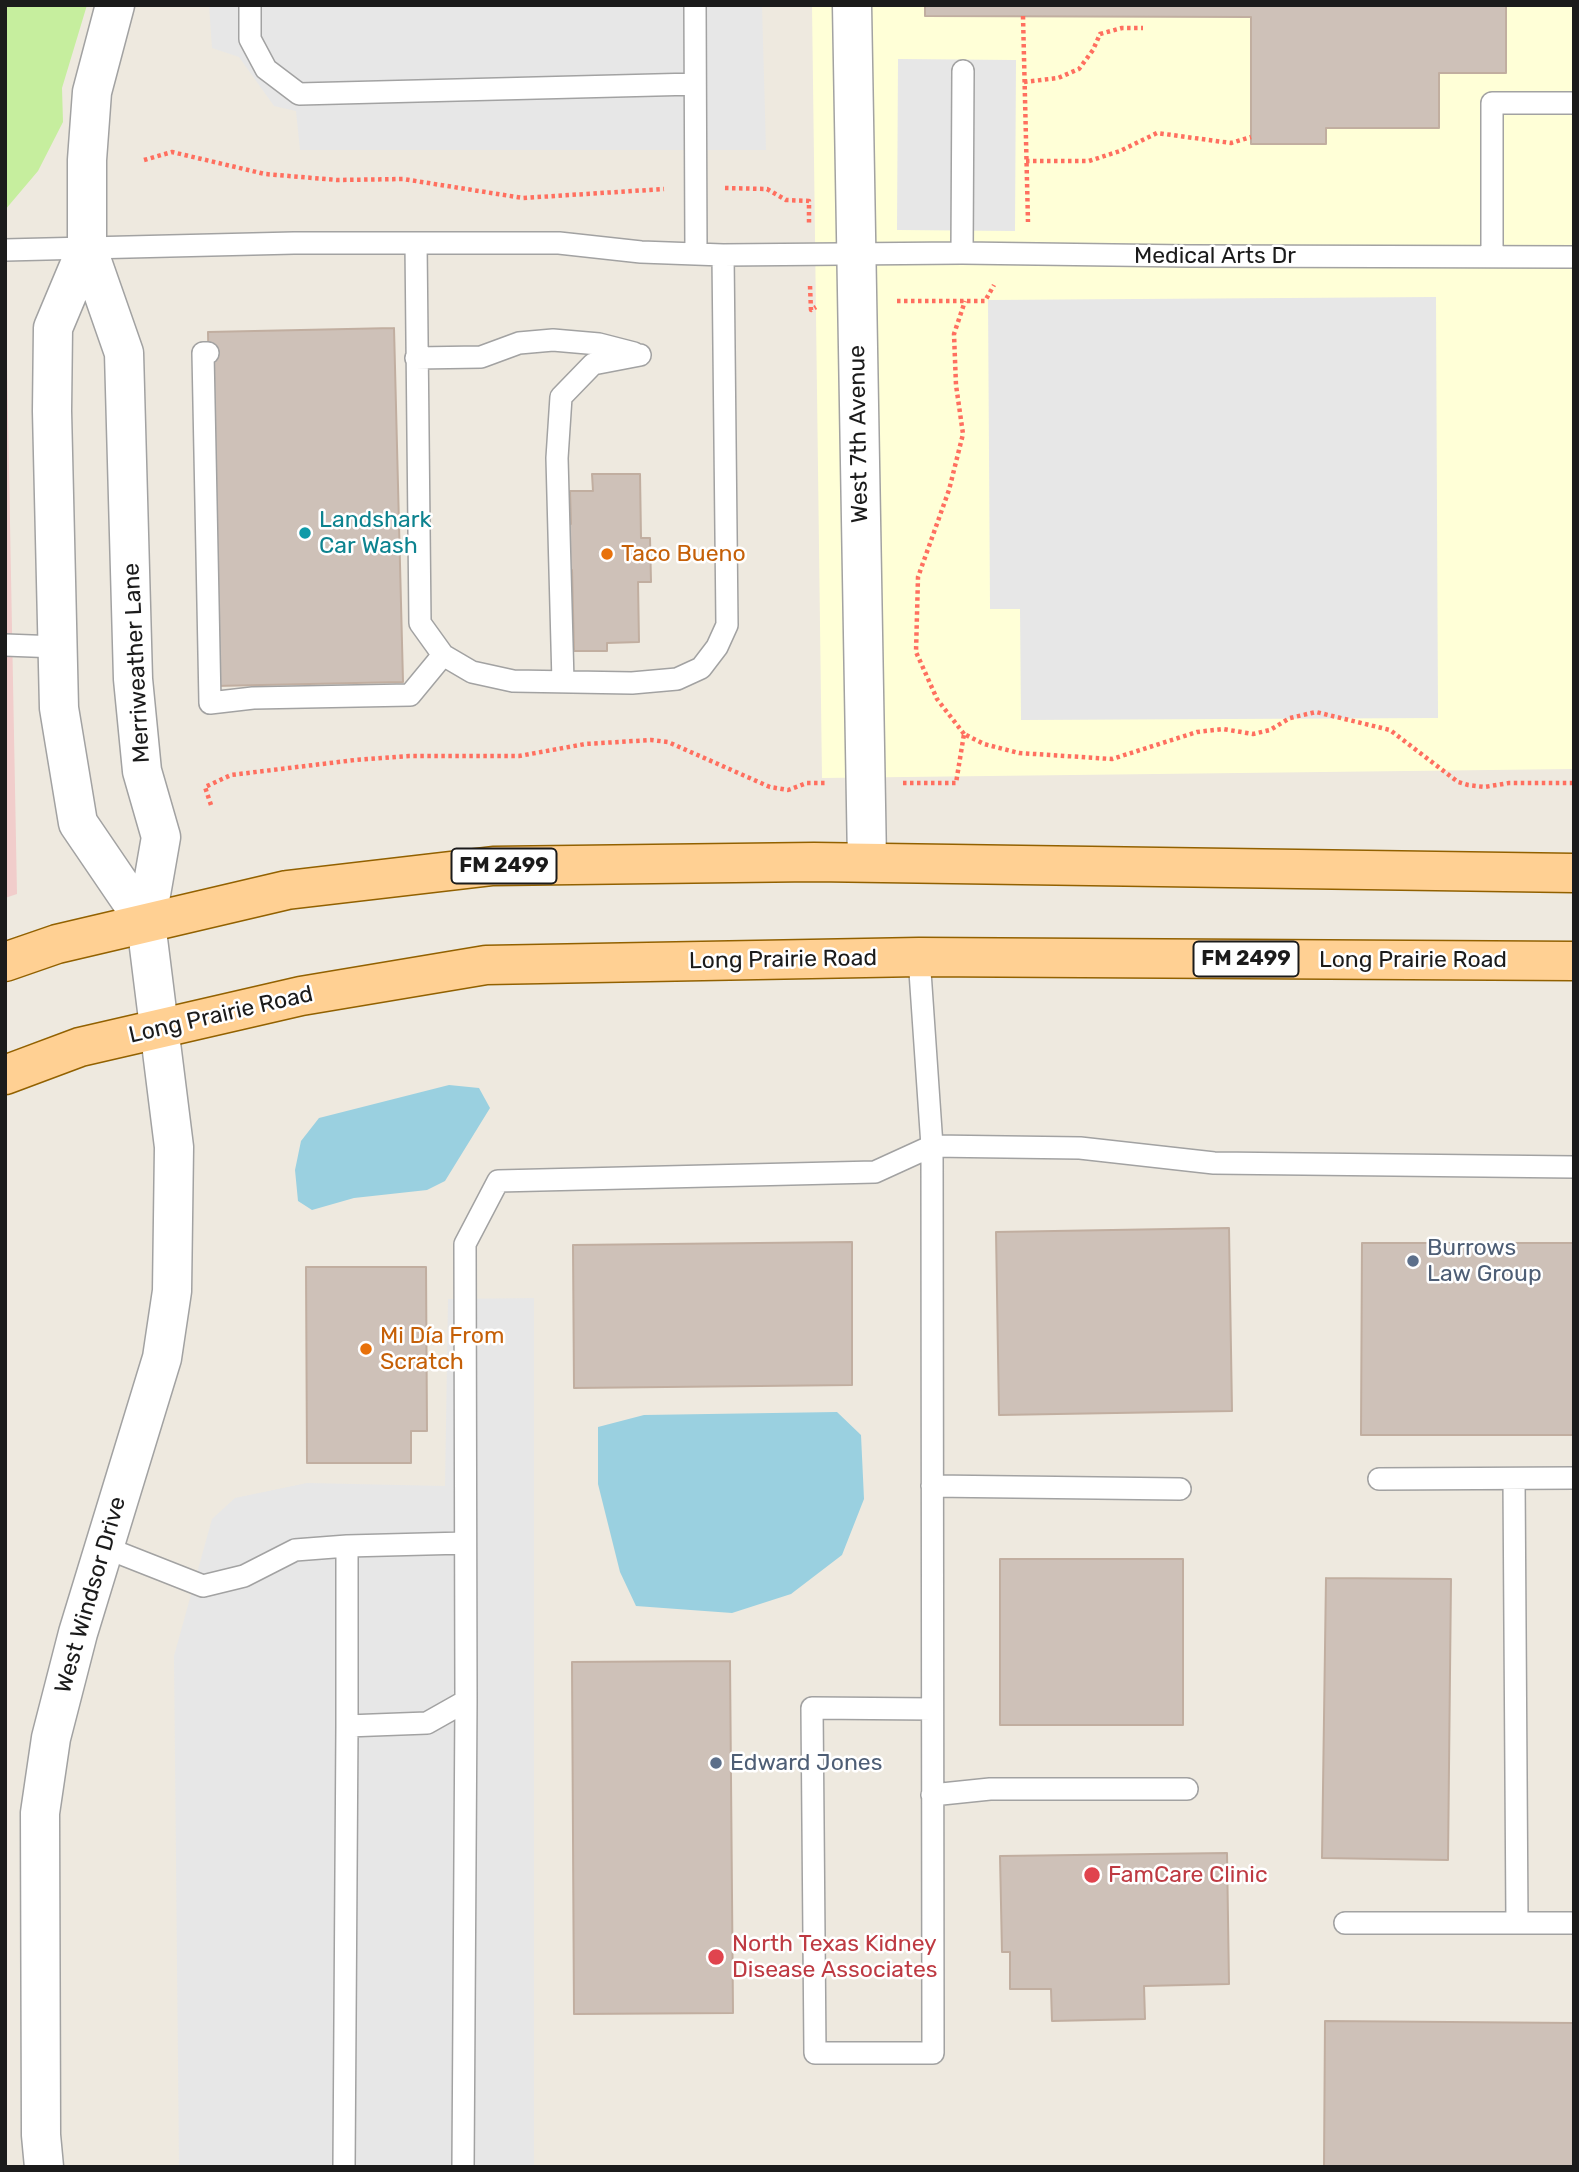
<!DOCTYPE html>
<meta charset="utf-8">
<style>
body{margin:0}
#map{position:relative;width:1579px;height:2172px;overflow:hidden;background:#eee9df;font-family:Rubik,sans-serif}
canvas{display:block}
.frame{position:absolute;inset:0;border:7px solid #1b1b1b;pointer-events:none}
</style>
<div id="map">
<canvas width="1579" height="2172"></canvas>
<div class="frame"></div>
</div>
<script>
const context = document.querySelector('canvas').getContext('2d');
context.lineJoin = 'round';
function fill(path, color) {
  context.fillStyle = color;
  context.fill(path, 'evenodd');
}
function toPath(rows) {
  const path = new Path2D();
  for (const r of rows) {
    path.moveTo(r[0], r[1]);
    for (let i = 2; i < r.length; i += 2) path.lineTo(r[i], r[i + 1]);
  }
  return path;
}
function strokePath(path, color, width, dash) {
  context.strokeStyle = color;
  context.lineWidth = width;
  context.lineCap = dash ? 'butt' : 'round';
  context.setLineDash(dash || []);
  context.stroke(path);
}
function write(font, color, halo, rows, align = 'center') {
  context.font = font + ' Rubik,sans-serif';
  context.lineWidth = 5;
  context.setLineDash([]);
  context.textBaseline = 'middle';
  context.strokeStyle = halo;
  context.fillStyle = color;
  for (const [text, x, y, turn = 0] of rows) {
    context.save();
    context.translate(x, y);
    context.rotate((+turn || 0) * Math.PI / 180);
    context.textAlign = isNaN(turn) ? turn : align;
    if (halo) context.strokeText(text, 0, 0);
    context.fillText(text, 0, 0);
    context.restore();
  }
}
fill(toPath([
 [5,257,17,894,5,898]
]), '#f1cdcb');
fill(toPath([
 [812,5,1574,5,1574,769,822,778]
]), '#ffffd7');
fill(toPath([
 [5,5,87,5,62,88,63,122,38,171,5,210]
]), '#c6ee9e');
fill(toPath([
 [209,5,762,5,766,150,300,150,296,111,274,106,239,57,212,48],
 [898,59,1016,60,1015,231,897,230],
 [1436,297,1438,718,1021,720,1020,609,990,609,988,300],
 [534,1298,534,2167,179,2167,174,1656,212,1519,235,1498,307,1483,445,1486,448,1299]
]), '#e7e7e7');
fill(toPath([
 [449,1085,479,1088,490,1108,445,1181,427,1190,354,1198,312,1210,298,1201,295,1170,301,1141,319,1118],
 [837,1412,861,1435,864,1499,842,1555,791,1594,732,1613,636,1606,620,1572,598,1484,598,1427,644,1415]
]), '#9ad0e0');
const building = toPath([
 [925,5,1506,5,1506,73,1439,73,1439,128,1326,128,1326,144,1251,144,1251,17,925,16,925,5],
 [394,328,403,682,215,686,208,332,394,328],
 [592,474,640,474,641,538,650,538,651,582,638,582,639,642,607,643,607,651,574,651,572,570,564,571,563,524,571,524,570,491,593,491,592,474],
 [1229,1228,1232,1411,999,1415,996,1232,1229,1228],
 [852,1242,852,1385,574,1388,573,1245,852,1242],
 [1362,1243,1574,1243,1574,1435,1361,1435,1362,1243],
 [306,1267,426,1267,427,1431,411,1431,411,1463,307,1463,306,1267],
 [1000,1559,1183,1559,1183,1725,1000,1725,1000,1559],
 [1326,1578,1451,1579,1448,1860,1322,1858,1326,1578],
 [730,1661,733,2013,574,2014,572,1662,730,1661],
 [1227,1853,1229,1984,1144,1986,1145,2019,1052,2021,1051,1989,1010,1989,1010,1952,1002,1952,1000,1856,1227,1853],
 [1325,2021,1574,2023,1574,2167,1324,2167,1325,2021]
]);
fill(building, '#cec1b8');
strokePath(building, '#c1aea0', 2);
const service = toPath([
 [250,5,250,39,266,69,299,94,695,84],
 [695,5,696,254],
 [416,243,420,623,443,655,472,672,513,681,632,683,677,679,701,668,717,647,727,625,723,255],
 [5,250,294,243,559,243,641,252,723,255,962,253,1188,256,1574,257],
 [962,253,963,71],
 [1492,257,1492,103,1574,103],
 [208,353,203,353,210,703,253,698,410,695,443,655],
 [416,358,481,357,519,343,553,340,599,344,634,353],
 [5,645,58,647],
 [563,682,557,458,561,397,593,364,640,355],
 [919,957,932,1146,933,2053,815,2053,812,1708,932,1709],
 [1379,1479,1574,1478],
 [1514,1479,1517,1922],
 [932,1486,1180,1489],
 [347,1546,465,1543],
 [104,1547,203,1586,244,1576,295,1550,347,1546,347,1726],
 [932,1795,990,1789,1187,1789],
 [1345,1923,1574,1923],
 [344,2167,347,1726,427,1723,466,1701,465,1244,498,1181,875,1172,932,1146,1080,1148,1214,1163,1574,1167],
 [463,2167,466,1701]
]);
const minor = toPath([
 [115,5,92,92,87,160,87,247,124,353,133,679,142,771,161,837,146,923],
 [852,5,867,862],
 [87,247,53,328,52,411,59,708,78,823,146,923]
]);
const tertiary = toPath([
 [44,2167,41,2135,40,1813,51,1738,78,1633,162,1358,172,1291,174,1147,146,923]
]);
const primary = toPath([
 [5,962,57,944,287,890,493,866,814,862,1574,873],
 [5,1075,80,1047,301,996,486,965,919,957,1574,961]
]);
strokePath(service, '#a2a2a2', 24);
strokePath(minor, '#a2a2a2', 41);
strokePath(tertiary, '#a2a2a2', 41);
strokePath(primary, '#926100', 41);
strokePath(toPath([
 [1023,16,1028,222],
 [1024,82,1058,78,1079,69,1093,50,1100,34,1122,28,1143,28],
 [144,160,172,152,265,174,337,180,403,179,523,198,664,189],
 [1026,161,1089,161,1120,151,1157,133,1231,143,1251,137],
 [725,188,767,189,786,200,809,201,809,225],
 [810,286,811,310,816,307],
 [897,301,985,301,994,285],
 [964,734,937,699,916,652,918,577,949,490,963,434,956,385,954,334,965,301],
 [903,783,956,783,964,734,984,744,1019,753,1112,759,1197,732,1223,729,1253,734,1270,730,1290,718,1316,712,1390,730,1458,782,1468,785,1484,787,1509,783,1574,783],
 [211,805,205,787,231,775,355,760,409,756,519,756,585,744,651,740,668,742,770,787,788,790,807,783,825,783]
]), '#ff6f5f', 4.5, [3.5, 3.5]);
strokePath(service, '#fff', 21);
strokePath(minor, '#fff', 38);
strokePath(tertiary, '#fff', 38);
strokePath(primary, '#ffd093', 38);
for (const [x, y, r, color] of [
 [305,533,7,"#0f9aa8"],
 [607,554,7,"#e8710a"],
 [1413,1261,7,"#5c6f8a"],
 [366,1349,7,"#e8710a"],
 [716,1763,7,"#5c6f8a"],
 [1092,1875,9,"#e0444e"],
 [716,1957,9,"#e0444e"]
]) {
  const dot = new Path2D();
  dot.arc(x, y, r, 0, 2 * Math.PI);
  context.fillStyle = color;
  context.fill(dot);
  strokePath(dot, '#fff', 2.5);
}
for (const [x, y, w] of [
 [504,866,105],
 [1246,959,105]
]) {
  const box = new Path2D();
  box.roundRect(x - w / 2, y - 17.5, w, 35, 5);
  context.fillStyle = '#fff';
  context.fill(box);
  strokePath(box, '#1b1b1b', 2);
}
write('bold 21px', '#1b1b1b', null, [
 ["FM 2499",504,866],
 ["FM 2499",1246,959]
]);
write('23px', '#1b1b1b', '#fff', [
 ["Medical Arts Dr",1215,256],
 ["West 7th Avenue",859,434,-91],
 ["Merriweather Lane",137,663,-93],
 ["Long Prairie Road",783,960,-1],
 ["Long Prairie Road",1413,960],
 ["Long Prairie Road",221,1015,-13],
 ["West Windsor Drive",91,1595,-74]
]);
write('23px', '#0d838f', '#fff', [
 ["Landshark",319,520],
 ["Car Wash",319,546]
], 'left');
write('23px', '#c56008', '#fff', [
 ["Taco Bueno",621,554],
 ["Mi Día From",380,1336],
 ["Scratch",380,1362]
], 'left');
write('23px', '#4e5e75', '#fff', [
 ["Burrows",1427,1248],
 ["Law Group",1427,1274],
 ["Edward Jones",730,1763]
], 'left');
write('23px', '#be3a42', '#fff', [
 ["FamCare Clinic",1108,1875],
 ["North Texas Kidney",732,1944],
 ["Disease Associates",732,1970]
], 'left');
</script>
